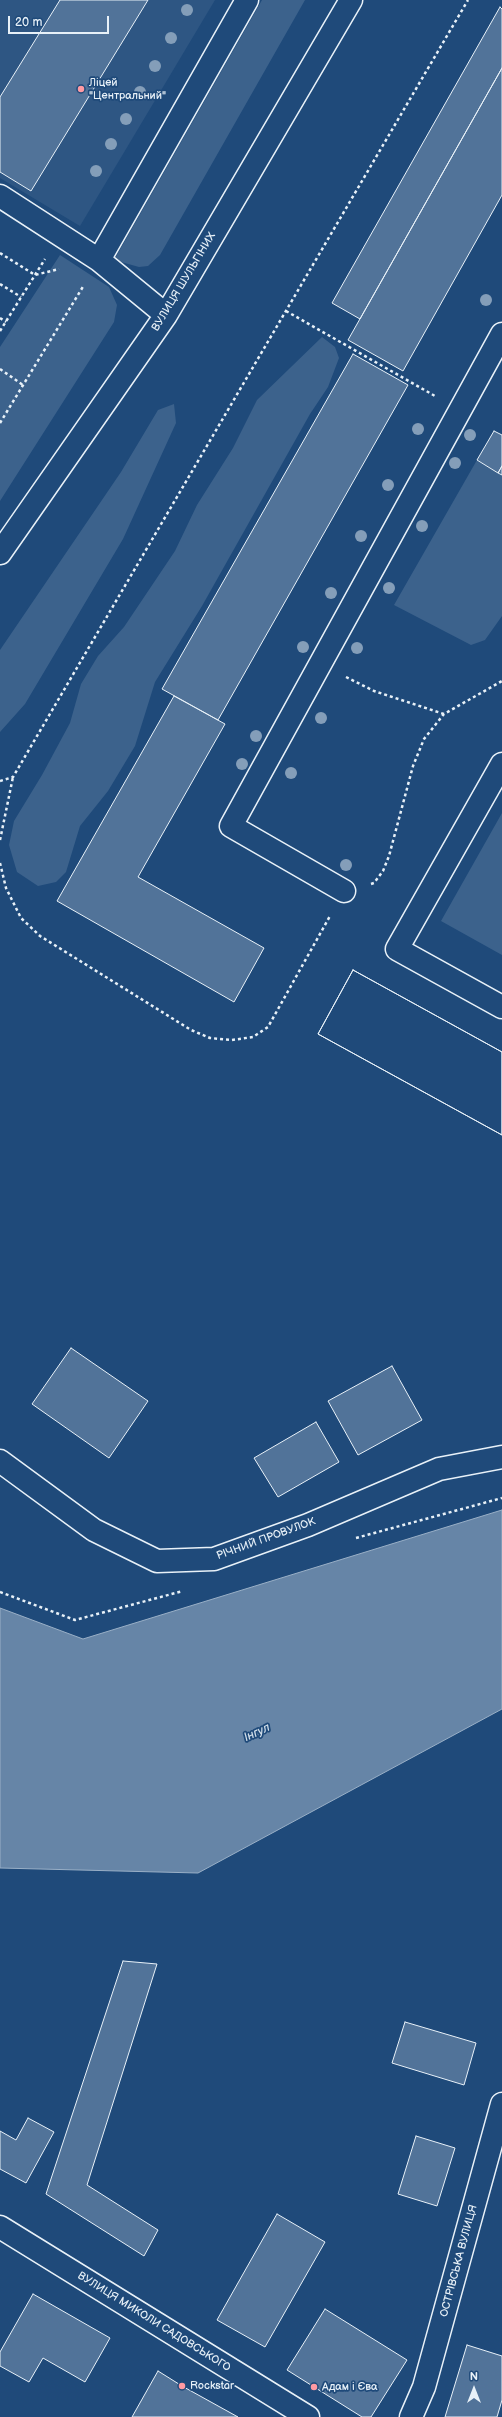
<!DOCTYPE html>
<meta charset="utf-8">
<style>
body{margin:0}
#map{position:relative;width:502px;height:2417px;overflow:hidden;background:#1f4a7a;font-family:"Balsamiq Sans",sans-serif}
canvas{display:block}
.north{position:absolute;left:454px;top:2369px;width:40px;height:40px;-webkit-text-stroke:3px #1f4a7a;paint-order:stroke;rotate:0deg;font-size:11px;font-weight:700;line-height:16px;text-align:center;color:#e8f1f8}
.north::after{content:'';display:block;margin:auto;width:14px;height:18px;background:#e8f1f8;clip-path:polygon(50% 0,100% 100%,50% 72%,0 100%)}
.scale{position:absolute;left:8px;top:16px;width:101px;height:18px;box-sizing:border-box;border:2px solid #e8f1f8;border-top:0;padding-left:5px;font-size:12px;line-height:14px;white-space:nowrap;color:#e8f1f8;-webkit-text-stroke:3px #1f4a7a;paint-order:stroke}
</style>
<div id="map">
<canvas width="502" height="2417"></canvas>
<div class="north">N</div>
<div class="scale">20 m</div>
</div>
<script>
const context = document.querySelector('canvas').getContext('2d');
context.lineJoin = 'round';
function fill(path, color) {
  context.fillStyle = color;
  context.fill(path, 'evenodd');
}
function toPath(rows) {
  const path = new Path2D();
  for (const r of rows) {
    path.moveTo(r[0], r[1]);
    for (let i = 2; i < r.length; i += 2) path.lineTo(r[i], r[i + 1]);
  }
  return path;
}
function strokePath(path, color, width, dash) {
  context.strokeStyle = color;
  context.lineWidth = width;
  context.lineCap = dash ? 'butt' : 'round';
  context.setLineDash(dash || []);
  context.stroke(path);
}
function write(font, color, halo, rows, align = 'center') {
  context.font = font + ' "Balsamiq Sans",sans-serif';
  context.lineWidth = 3.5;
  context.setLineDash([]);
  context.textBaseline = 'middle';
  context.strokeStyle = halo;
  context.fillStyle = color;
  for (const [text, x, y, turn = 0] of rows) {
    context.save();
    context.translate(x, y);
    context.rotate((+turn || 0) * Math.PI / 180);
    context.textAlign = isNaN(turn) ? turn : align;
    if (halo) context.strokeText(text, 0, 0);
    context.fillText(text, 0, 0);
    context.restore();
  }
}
fill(toPath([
 [0,0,215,0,80,226,0,178]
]), '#2e5683');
fill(toPath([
 [262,0,305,0,160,255,148,266,139,267,114,260],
 [60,255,109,287,117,305,114,322,0,501,0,347],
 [322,337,335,347,339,358,328,387,310,414,202,606,155,682,135,746,108,791,80,826,66,872,56,882,38,886,17,872,9,845,14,821,42,775,70,723,81,684,98,656,124,627,175,551,197,505,233,448,257,400],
 [174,404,176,423,123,539,25,704,0,732,0,650,121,472,158,410],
 [477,460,502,475,502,616,485,640,471,645,394,605],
 [502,813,502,955,441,921]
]), '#3c628c');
const water = toPath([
 [502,1510,502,1709,198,1873,0,1868,0,1608,83,1639,502,1510]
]);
fill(water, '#6685a7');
strokePath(water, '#9ab0c7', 1);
const building = toPath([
 [60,0,148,0,31,191,0,172,0,97,60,0],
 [500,7,502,9,502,68,360,319,332,303,500,7],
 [502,68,502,195,403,371,348,340,502,68],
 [353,354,408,385,218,720,162,689,353,354],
 [494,431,502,435,502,466,498,473,477,460,494,431],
 [502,466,502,475,498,473,502,466],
 [174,696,225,724,138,877,264,948,234,1002,57,901,174,696],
 [353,970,502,1052,502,1135,318,1034,353,970],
 [353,970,502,1052,502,1135,318,1034,353,970],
 [71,1348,148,1401,109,1458,32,1404,71,1348],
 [392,1366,422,1420,358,1455,328,1401,392,1366],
 [316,1422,339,1462,278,1497,254,1458,316,1422],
 [123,1961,157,1964,87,2185,158,2230,144,2256,46,2194,123,1961],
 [405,2022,476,2043,464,2085,392,2063,405,2022],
 [28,2118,54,2132,26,2183,0,2169,0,2131,16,2140,28,2118],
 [416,2136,455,2148,437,2206,398,2194,416,2136],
 [277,2214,325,2242,265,2347,217,2320,277,2214],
 [33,2294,110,2338,85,2382,43,2358,29,2382,0,2366,0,2352,33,2294],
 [325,2309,407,2360,371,2417,362,2417,287,2370,325,2309],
 [467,2345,502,2356,502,2400,497,2417,445,2417,467,2345],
 [158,2371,182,2386,238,2417,132,2417,158,2371]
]);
fill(building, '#517399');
strokePath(building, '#e8f1f8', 1);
const minor = toPath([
 [0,196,99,260,166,315],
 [99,260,247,0],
 [0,553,166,315,351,0],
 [502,764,397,949,502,1007],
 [344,891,231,826,502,334],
 [0,1461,94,1530,157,1561,214,1559,308,1525,439,1469,502,1457],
 [0,2227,308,2417],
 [411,2417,424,2387,502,2104]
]);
strokePath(minor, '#e8f1f8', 25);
strokePath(toPath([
 [0,253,35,275,59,269],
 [0,284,21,297],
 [286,311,435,396],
 [0,318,6,322],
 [0,331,45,259],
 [0,369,23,385],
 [0,423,84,285],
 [346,677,374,691,444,714],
 [0,781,13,777,468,0],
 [0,840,13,777],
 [0,863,6,888,21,918,40,936,191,1030,210,1038,232,1040,253,1037,268,1027,330,916],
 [371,884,374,883,383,871,389,856,413,766,424,739,444,714,502,681],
 [356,1538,502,1498],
 [0,1592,75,1620,183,1591]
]), '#e8f1f8', 2.5, [3, 3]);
strokePath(minor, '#1f4a7a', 22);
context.fillStyle = '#849eb9';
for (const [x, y] of [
 [187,10],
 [171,38],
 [155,66],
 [140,92],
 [126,119],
 [111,144],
 [96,171],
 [486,300],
 [418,429],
 [470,435],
 [455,463],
 [388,485],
 [422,526],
 [361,536],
 [389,588],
 [331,593],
 [303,647],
 [357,648],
 [321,718],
 [256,736],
 [242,764],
 [291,773],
 [346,865]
]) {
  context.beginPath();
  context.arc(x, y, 6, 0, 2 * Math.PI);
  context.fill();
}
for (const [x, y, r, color] of [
 [81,89,4,"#ff9aa2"],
 [182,2386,4,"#ff9aa2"],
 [314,2387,4,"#ff9aa2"]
]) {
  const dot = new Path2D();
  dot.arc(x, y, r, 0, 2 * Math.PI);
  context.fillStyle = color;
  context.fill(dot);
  strokePath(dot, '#1f4a7a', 1.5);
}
write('11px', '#e8f1f8', '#1f4a7a', [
 ["Ліцей",89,83],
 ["\"Центральний\"",89,96],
 ["Rockstar",190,2386],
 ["Адам і Єва",322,2387]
], 'left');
write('11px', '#e8f1f8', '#1f4a7a', [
 ["ВУЛИЦЯ ШУЛЬГІНИХ",184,282,-59],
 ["РІЧНИЙ ПРОВУЛОК",266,1539,-20],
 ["ОСТРІВСЬКА ВУЛИЦЯ",459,2261,-75],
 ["ВУЛИЦЯ МИКОЛИ САДОВСЬКОГО",154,2322,32]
]);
write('italic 12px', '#d4e1ec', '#1f4a7a', [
 ["Інгул",257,1733,-25]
]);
</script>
